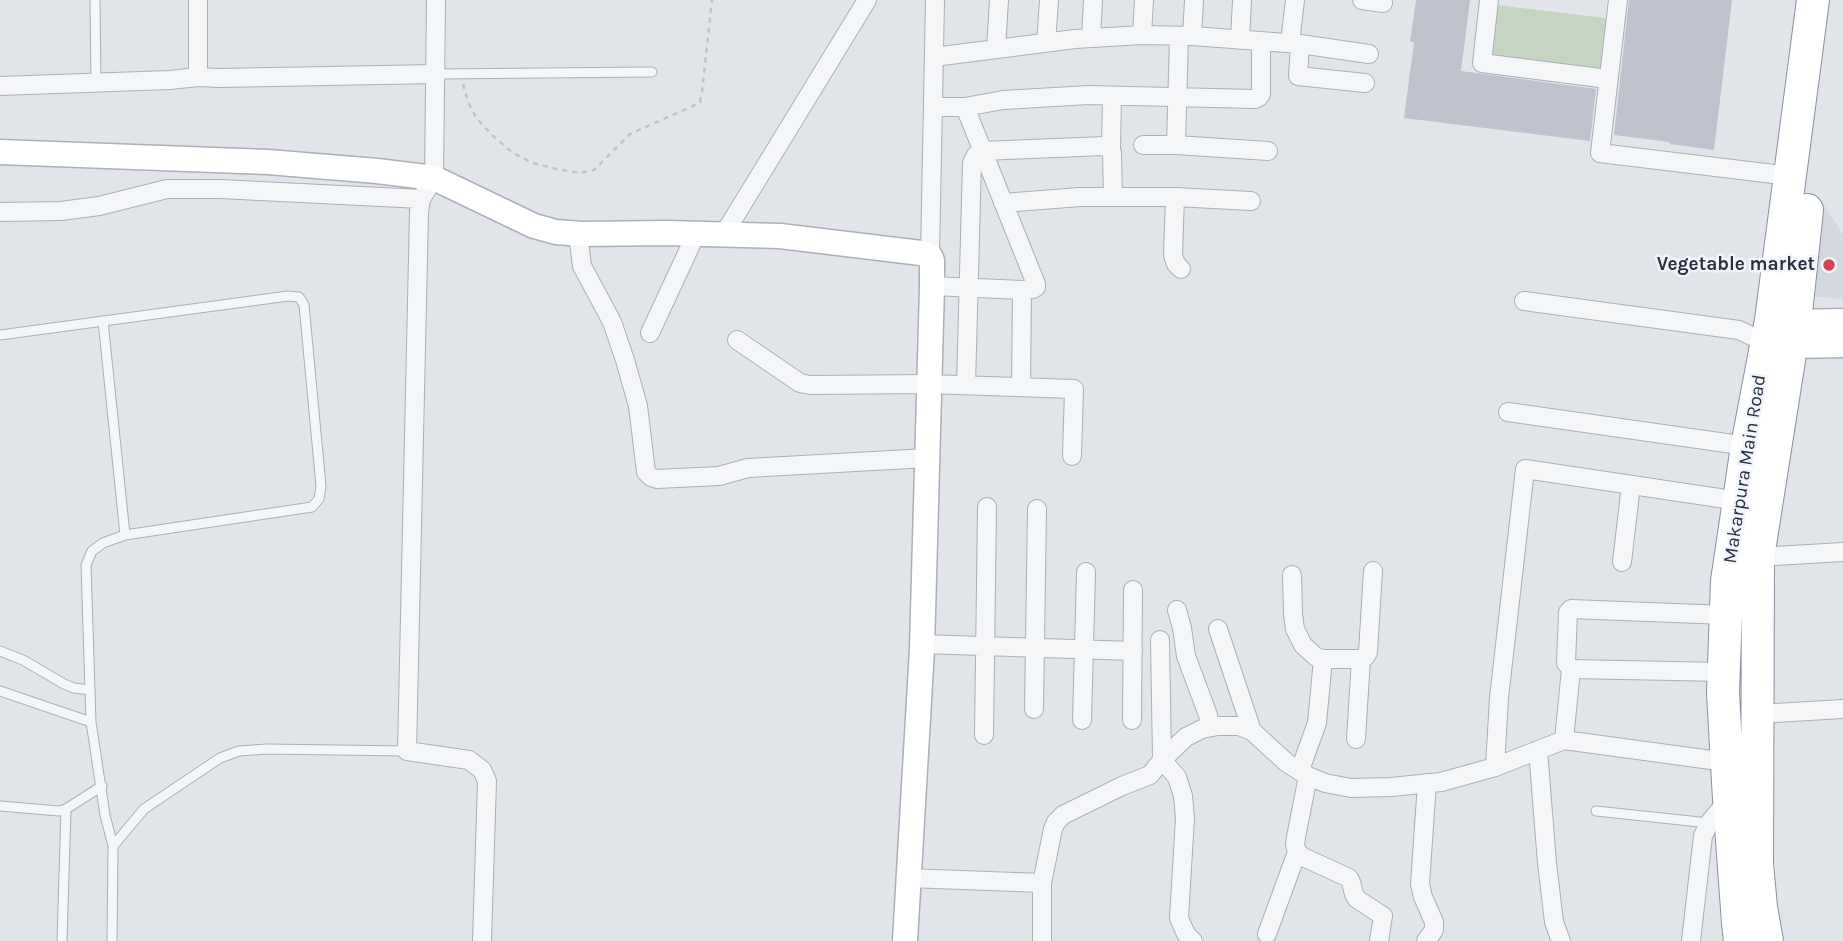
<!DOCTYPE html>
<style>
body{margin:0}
canvas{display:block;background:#e1e5ea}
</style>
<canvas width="1843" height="941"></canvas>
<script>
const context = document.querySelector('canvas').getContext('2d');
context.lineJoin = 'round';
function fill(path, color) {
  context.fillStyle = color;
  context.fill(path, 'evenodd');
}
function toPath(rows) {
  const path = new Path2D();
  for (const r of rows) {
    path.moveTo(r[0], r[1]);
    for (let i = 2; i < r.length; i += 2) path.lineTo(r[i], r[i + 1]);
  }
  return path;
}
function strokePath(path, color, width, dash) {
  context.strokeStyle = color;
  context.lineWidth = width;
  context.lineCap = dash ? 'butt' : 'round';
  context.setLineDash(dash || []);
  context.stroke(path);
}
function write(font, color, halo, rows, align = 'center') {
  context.font = font + ' Karla,sans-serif';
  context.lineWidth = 5;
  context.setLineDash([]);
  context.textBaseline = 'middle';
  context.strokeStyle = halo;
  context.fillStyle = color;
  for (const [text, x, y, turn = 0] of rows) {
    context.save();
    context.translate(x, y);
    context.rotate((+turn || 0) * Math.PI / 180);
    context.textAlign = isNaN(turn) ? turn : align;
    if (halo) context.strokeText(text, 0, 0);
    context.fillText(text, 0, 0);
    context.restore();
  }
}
fill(toPath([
 [1822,202,1843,234,1843,299,1811,296]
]), '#d3d7df');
fill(toPath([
 [1496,5,1606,18,1600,70,1490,57]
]), '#c6d4c2');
fill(toPath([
 [1416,0,1470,0,1461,71,1596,89,1590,141,1404,118,1414,42,1410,42],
 [1629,0,1732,0,1714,150,1670,144,1670,142,1614,135]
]), '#bec3cd');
const lane = toPath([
 [95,0,96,82],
 [436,74,652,72],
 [103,321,125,535],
 [0,335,288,296,299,297,304,305,321,486,319,499,312,507,125,535,103,543,92,551,86,565,91,722,105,815,113,846],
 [0,651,23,660,64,684,74,688,90,690],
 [0,691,91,722],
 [0,806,59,811,66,809,102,786],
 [1596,811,1709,823],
 [62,941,66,809],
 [112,941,113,846,144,809,220,758,239,751,267,749,407,751]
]);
const street = toPath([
 [198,0,198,77,219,78,436,74],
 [436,0,434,178,421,199,419,212,407,751,469,760,482,770,487,781,482,941],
 [1362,0,1383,3],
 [1489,0,1482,63,1608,79],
 [1618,0,1600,153,1790,176],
 [1142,35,1144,0],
 [1192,36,1194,0],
 [1091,38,1093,0],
 [1240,40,1242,0],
 [1046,43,1049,0],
 [1290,43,1295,0],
 [1300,44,1298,76,1365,83],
 [996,49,999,0],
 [934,57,1075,39,1142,35,1192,36,1300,44,1369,54],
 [0,86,170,80,198,77],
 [965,107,1003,100,1089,95,1255,99,1259,97,1261,94,1261,41],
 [1143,145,1176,145,1268,151],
 [1176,145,1179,36],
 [1111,149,1112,96],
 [1175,197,1173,255,1176,264,1181,269],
 [1003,203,1080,197,1175,197,1251,201],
 [0,212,61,211,99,206,167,189,220,189,421,199],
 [578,234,582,266,612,322,625,360,638,406,646,472,651,477,657,479,719,476,748,468,927,458],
 [724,234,867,0],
 [930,256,935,0],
 [932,286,1022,290,1033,289,1036,287,1036,284,965,107,934,107],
 [1524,301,1739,330,1766,343],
 [650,333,696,234],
 [737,340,800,383,810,385,929,384,1074,389,1072,456],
 [966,385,972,163,976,155,982,151,1105,146,1112,152,1113,197],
 [1021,387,1022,290],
 [1508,412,1747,446],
 [1758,557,1843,552],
 [1622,562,1631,485],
 [1292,575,1293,614,1295,629,1303,645,1316,657,1323,659],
 [1177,610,1182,628,1186,656,1208,715,1210,727],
 [1218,629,1252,731],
 [1160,640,1162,760,1177,777,1183,796,1185,818,1179,918,1186,934,1193,941],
 [922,644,1133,651],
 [1571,669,1566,663,1568,612,1571,609,1726,615],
 [1034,709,1037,509],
 [1758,714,1843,709],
 [1082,720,1086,572],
 [1132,720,1133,590],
 [984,735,987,507],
 [1356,739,1361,659],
 [1564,740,1571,669,1724,672],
 [1538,750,1547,863,1554,922,1561,941],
 [1495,767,1499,698,1525,469,1739,501],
 [1300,770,1317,723,1323,659,1361,659,1365,657,1368,652,1373,571],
 [1308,776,1296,837,1295,845,1297,852,1303,857,1349,878,1351,882,1354,894,1357,899,1383,916,1379,941],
 [908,878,1042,883,1042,941],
 [1042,883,1053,829,1056,822,1063,815,1122,786,1150,775,1162,760,1186,737,1202,729,1218,726,1239,726,1252,731,1287,763,1308,776,1325,783,1351,788,1391,787,1441,782,1495,767,1564,740,1726,762],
 [1267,934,1297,852],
 [1426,941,1434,930,1434,922,1423,897,1420,884,1427,783],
 [1691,941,1703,836,1709,823,1729,799]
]);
const secondary = toPath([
 [0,152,268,162,377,171,434,178,534,226,556,232,582,234,667,233,780,236,921,253,930,256,932,260,932,286,922,649,905,941],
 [1779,321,1795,322,1843,321],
 [1774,343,1791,346,1843,345]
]);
const highway = toPath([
 [1740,941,1738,923,1729,799,1723,693,1727,581,1747,446,1771,320,1813,0],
 [1767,941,1761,907,1757,864,1758,557,1795,322,1807,210]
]);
strokePath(lane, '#aaafb8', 11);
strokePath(street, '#aaafb8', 20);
strokePath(secondary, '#aaafb8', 27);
strokePath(highway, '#8891a1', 34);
strokePath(toPath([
 [463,84,468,102,477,119,493,136,513,153,533,163,556,169,580,173,594,170,630,134,695,105,700,102,702,92,712,0]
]), '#bfc3c9', 2.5, [5, 5]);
strokePath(lane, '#f4f6f8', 9);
strokePath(street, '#f4f6f8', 18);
strokePath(secondary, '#fff', 24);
strokePath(highway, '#fff', 32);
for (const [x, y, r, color] of [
 [1829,265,7,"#d24354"]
]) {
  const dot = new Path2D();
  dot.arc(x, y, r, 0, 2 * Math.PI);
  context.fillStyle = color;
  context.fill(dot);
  strokePath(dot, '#f1f4f8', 2.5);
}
write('bold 19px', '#293143', '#f1f4f8', [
 ["Vegetable market",1815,265]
], 'right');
write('19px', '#293143', '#f1f4f8', [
 ["Makarpura Main Road",1745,469,-81]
]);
</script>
